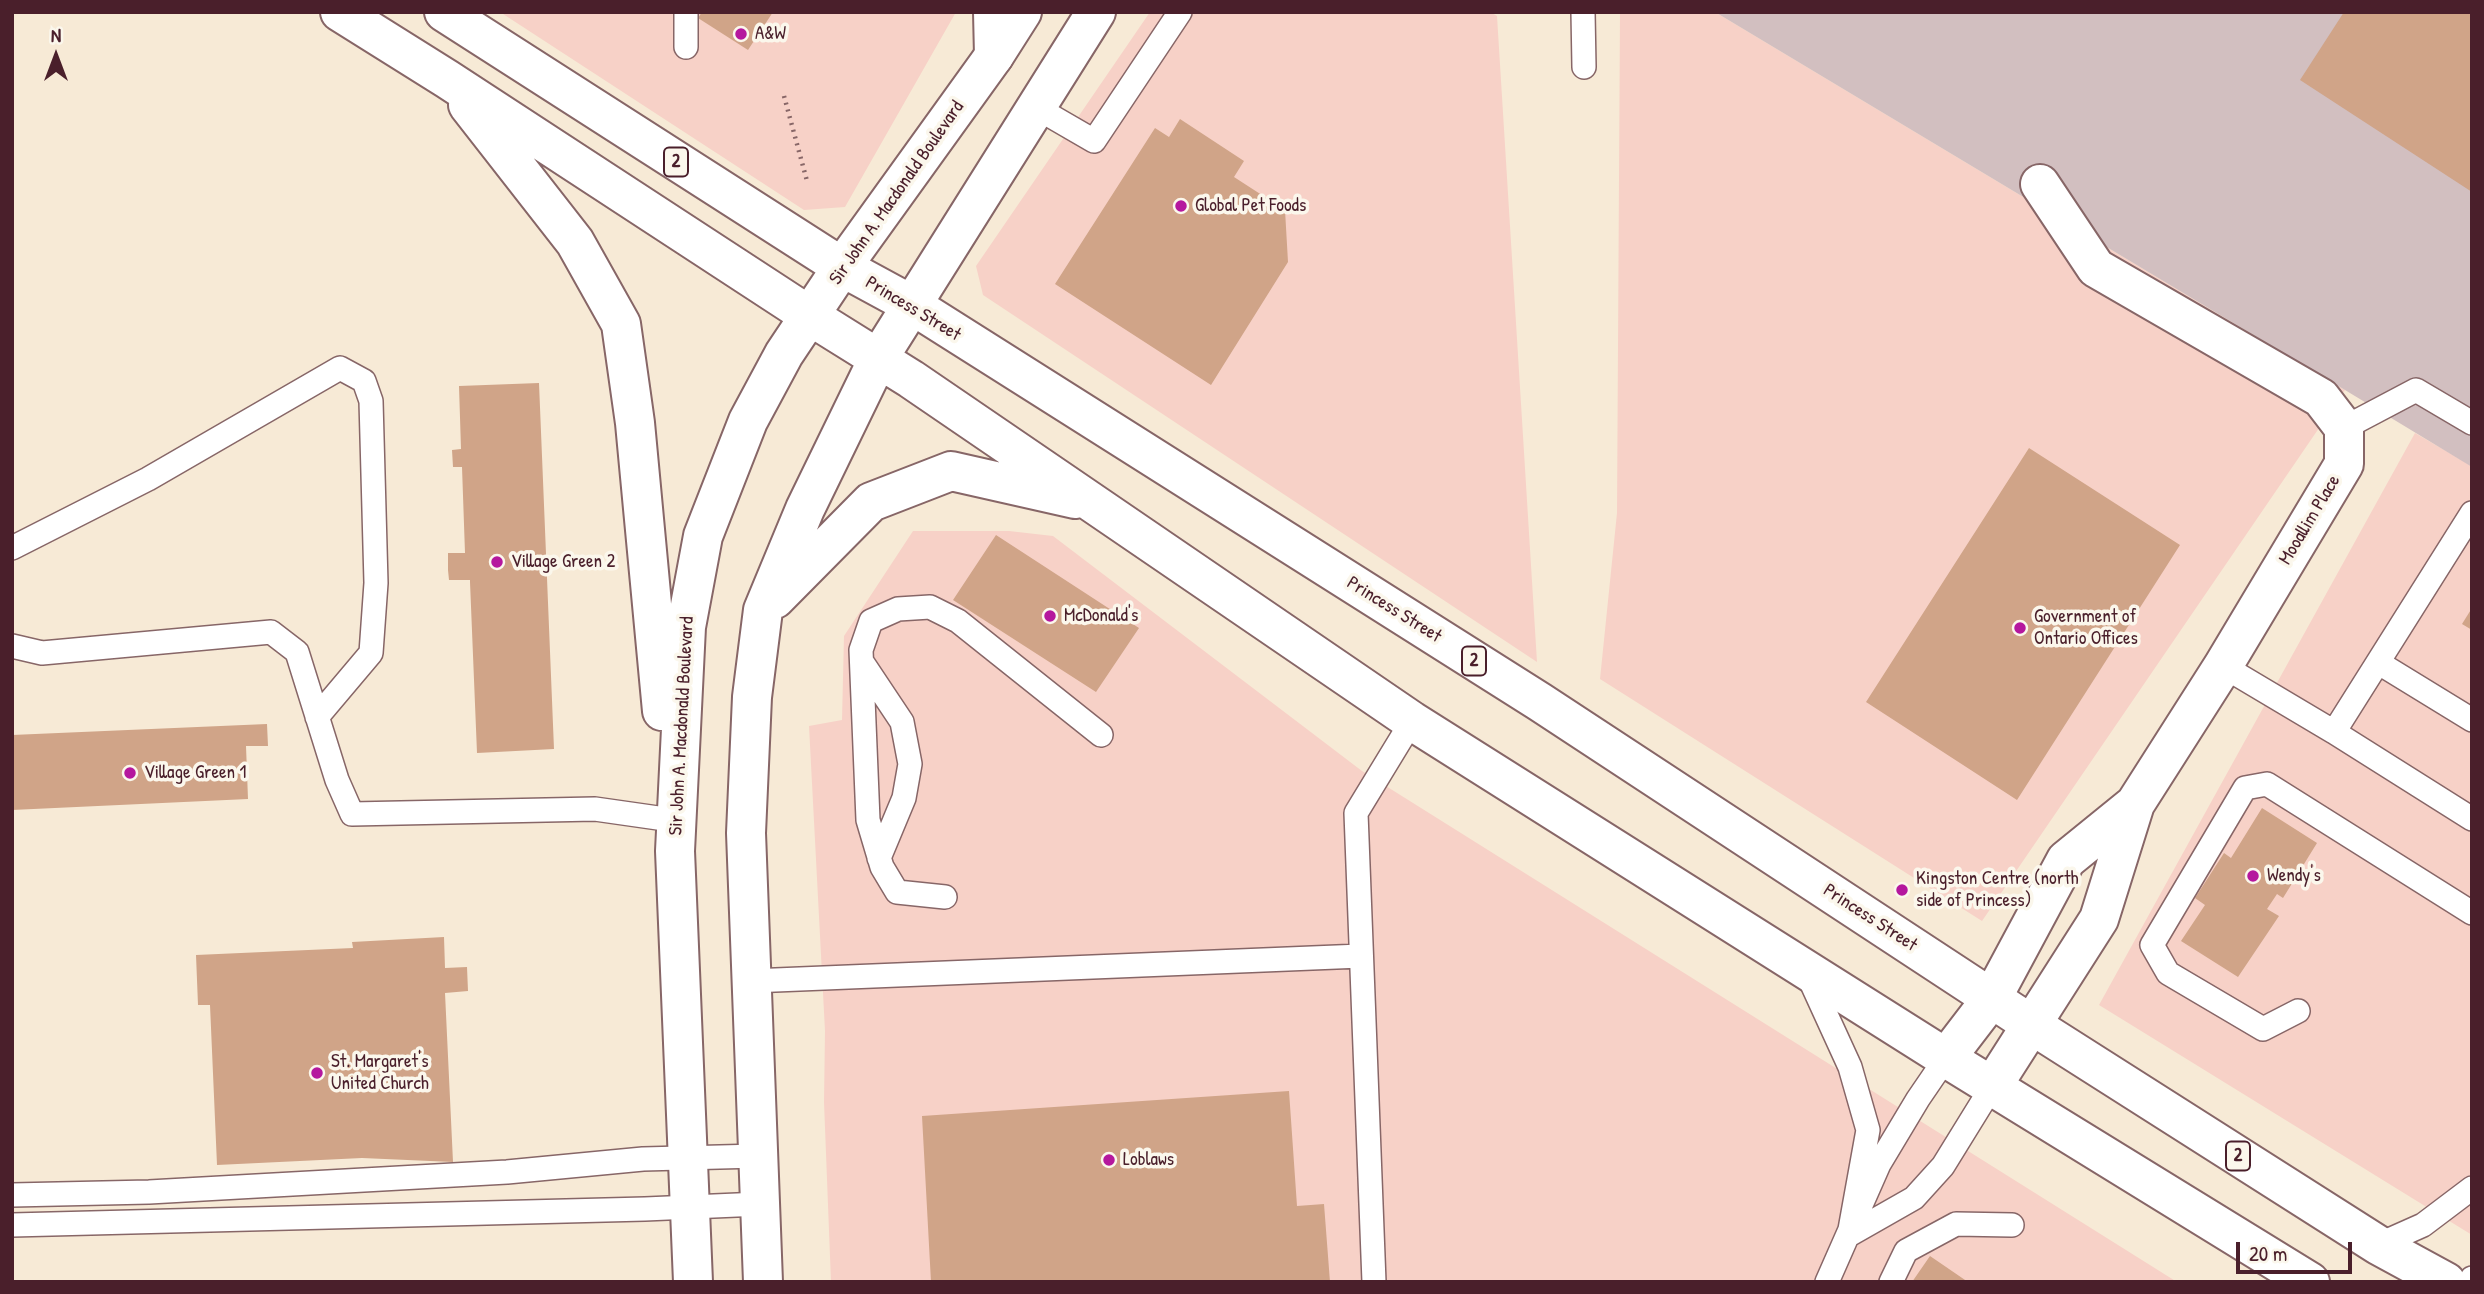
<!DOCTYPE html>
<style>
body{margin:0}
#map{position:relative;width:2484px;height:1294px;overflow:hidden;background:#f7ead6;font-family:"Patrick Hand",sans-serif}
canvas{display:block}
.frame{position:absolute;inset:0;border:14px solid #4a1f2b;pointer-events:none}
.north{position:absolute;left:21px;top:21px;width:70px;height:70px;-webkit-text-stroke:5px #fbf7ec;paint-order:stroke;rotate:0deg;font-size:19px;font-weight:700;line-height:28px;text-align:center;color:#4a1f2b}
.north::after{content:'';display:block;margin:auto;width:24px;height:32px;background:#4a1f2b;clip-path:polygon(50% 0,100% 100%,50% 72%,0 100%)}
.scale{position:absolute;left:2236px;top:1242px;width:116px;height:32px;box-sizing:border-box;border:4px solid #4a1f2b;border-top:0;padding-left:9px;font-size:21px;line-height:24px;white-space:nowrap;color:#4a1f2b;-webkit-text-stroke:5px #fbf7ec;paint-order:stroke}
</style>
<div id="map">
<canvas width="2484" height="1294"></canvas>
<div class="frame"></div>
<div class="north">N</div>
<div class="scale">20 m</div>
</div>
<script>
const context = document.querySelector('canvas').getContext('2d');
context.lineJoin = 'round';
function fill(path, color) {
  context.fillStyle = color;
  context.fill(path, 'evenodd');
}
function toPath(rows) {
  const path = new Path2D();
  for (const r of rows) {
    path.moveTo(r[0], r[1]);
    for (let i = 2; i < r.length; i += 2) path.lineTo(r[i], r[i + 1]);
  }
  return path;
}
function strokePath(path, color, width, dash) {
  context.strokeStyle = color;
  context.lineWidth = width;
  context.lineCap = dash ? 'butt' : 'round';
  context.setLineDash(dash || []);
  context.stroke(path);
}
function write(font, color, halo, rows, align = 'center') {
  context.font = font + ' "Patrick Hand",sans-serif';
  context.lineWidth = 7;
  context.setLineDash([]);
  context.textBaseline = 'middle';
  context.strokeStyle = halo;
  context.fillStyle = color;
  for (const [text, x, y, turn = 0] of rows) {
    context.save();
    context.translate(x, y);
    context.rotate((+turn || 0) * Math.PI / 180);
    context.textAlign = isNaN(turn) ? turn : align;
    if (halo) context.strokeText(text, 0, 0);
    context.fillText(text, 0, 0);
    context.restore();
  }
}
fill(toPath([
 [500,12,956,12,845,207,804,210],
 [1150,12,1490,12,1497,16,1537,662,983,295,976,266],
 [1620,12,1715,12,2345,390,1982,921,1600,679,1617,513],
 [2415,433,2472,466,2472,1235,2099,1005],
 [913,531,1009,531,1053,536,1362,771,2177,1282,831,1282,824,1102,825,1031,809,726,842,720,844,636]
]), '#f7d1c7');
fill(toPath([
 [1715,12,2472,12,2472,467,2345,390]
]), '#d2bfc0');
fill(toPath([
 [702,12,773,12,748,50,698,18],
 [2344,12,2472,12,2472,192,2300,80],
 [1180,119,1244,161,1234,177,1285,210,1288,262,1211,385,1055,284,1155,128,1169,137],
 [539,383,554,749,477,753,470,582,470,580,449,580,448,570,448,553,465,553,462,467,453,467,452,450,461,449,459,386],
 [2029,448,2180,545,2017,800,1866,702],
 [996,535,1139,628,1096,692,953,600],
 [2472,608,2472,630,2462,624],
 [267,724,268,746,246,746,248,799,12,810,12,735],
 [2262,808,2317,843,2283,898,2277,894,2267,909,2279,916,2238,977,2181,941,2205,905,2195,898,2224,853,2231,858],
 [444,937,445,968,467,967,468,991,445,993,453,1162,362,1158,217,1165,210,1005,198,1005,196,955,353,948,352,942],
 [1289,1091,1297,1206,1324,1204,1330,1282,931,1282,922,1116],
 [1930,1256,1968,1282,1912,1282]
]), '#d0a488');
const lane = toPath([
 [1583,12,1584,67],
 [686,47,686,12],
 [1037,108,1094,141,1180,12],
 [2344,428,2416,390,2472,423],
 [12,548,148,479,340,368,364,381,371,401,376,583,371,653,317,717],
 [12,646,42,653,271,632,297,652,337,780,352,814,595,809,672,820],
 [862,662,902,722,910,764,904,798,879,858],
 [2379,663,2472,720],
 [2223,666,2334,732,2472,819],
 [2334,732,2472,513],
 [945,897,897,892,882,867,868,820,861,650,871,621,898,609,930,607,958,621,1101,735],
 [1807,973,1850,1067,1868,1130,1849,1235],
 [751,981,1361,956],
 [2298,1011,2263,1029,2168,973,2152,945,2245,788,2267,784,2472,913],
 [12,1195,149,1192,507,1172,643,1159,758,1156],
 [12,1225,645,1209,760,1204],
 [1849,1235,1914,1198,1943,1166,1993,1085],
 [2378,1245,2423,1225,2472,1188],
 [1374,1282,1356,813,1412,721],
 [1827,1282,1879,1164,1918,1099,1946,1058],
 [1891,1282,1906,1251,1956,1224,2012,1225],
 [2471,1282,2472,1278]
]);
const street = toPath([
 [993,12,994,56],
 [1946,1058,1992,998,2066,860,2135,804],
 [1993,1085,2099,919,2135,804,2223,666,2344,464,2344,428,2321,398,2096,268,2040,184]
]);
const primary = toPath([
 [340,12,447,79,810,316,911,379,1412,721,1946,1058,2310,1282],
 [444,12,842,267,912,305,1540,702,2032,1025,2378,1245,2446,1282],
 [468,105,575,242,621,324,635,423,662,711],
 [775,599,871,502,951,471,1075,499],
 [693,1282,675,851,686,627,703,536,748,421,784,354,842,267,994,56,1022,12],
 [763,1282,746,833,752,697,763,610,805,509,878,359,1096,12]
]);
strokePath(lane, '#876667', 26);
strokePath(street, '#876667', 42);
strokePath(primary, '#876667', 42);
strokePath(toPath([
 [784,96,807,181]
]), '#876667', 4.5, [2, 5]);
strokePath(lane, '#fff', 23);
strokePath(street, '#fff', 38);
strokePath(primary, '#fff', 38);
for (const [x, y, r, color] of [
 [741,34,7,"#b5179e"],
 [1181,206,7,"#b5179e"],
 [497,562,7,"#b5179e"],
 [1050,616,7,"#b5179e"],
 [2020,628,7,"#b5179e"],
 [130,773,7,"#b5179e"],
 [2253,876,7,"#b5179e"],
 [1902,890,7,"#b5179e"],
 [317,1073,7,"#b5179e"],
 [1109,1160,7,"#b5179e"]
]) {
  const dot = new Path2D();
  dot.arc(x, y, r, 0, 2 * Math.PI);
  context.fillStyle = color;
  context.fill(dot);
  strokePath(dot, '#fbf7ec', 2.5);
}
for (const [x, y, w] of [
 [676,162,24],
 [1474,661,24],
 [2238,1156,24]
]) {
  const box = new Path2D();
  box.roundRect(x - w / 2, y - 14.5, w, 29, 5);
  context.fillStyle = '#fbf7ec';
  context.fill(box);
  strokePath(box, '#4a1f2b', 2);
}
write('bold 18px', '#4a1f2b', null, [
 ["2",676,162],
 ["2",1474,661],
 ["2",2238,1156]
]);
write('19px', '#4a1f2b', '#fbf7ec', [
 ["A&W",755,34],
 ["Global Pet Foods",1195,206],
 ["Village Green 2",511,562],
 ["McDonald's",1064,616],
 ["Government of",2034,617],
 ["Ontario Offices",2034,639],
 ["Village Green 1",144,773],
 ["Wendy's",2267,876],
 ["Kingston Centre (north",1916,879],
 ["side of Princess)",1916,901],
 ["St. Margaret's",331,1062],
 ["United Church",331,1084],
 ["Loblaws",1123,1160]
], 'left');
write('19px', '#4a1f2b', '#fbf7ec', [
 ["Sir John A. Macdonald Boulevard",897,193,-55],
 ["Princess Street",913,309,31],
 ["Mooallim Place",2310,520,-59],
 ["Princess Street",1394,610,32],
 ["Sir John A. Macdonald Boulevard",682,726,-87],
 ["Princess Street",1870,918,33]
]);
</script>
